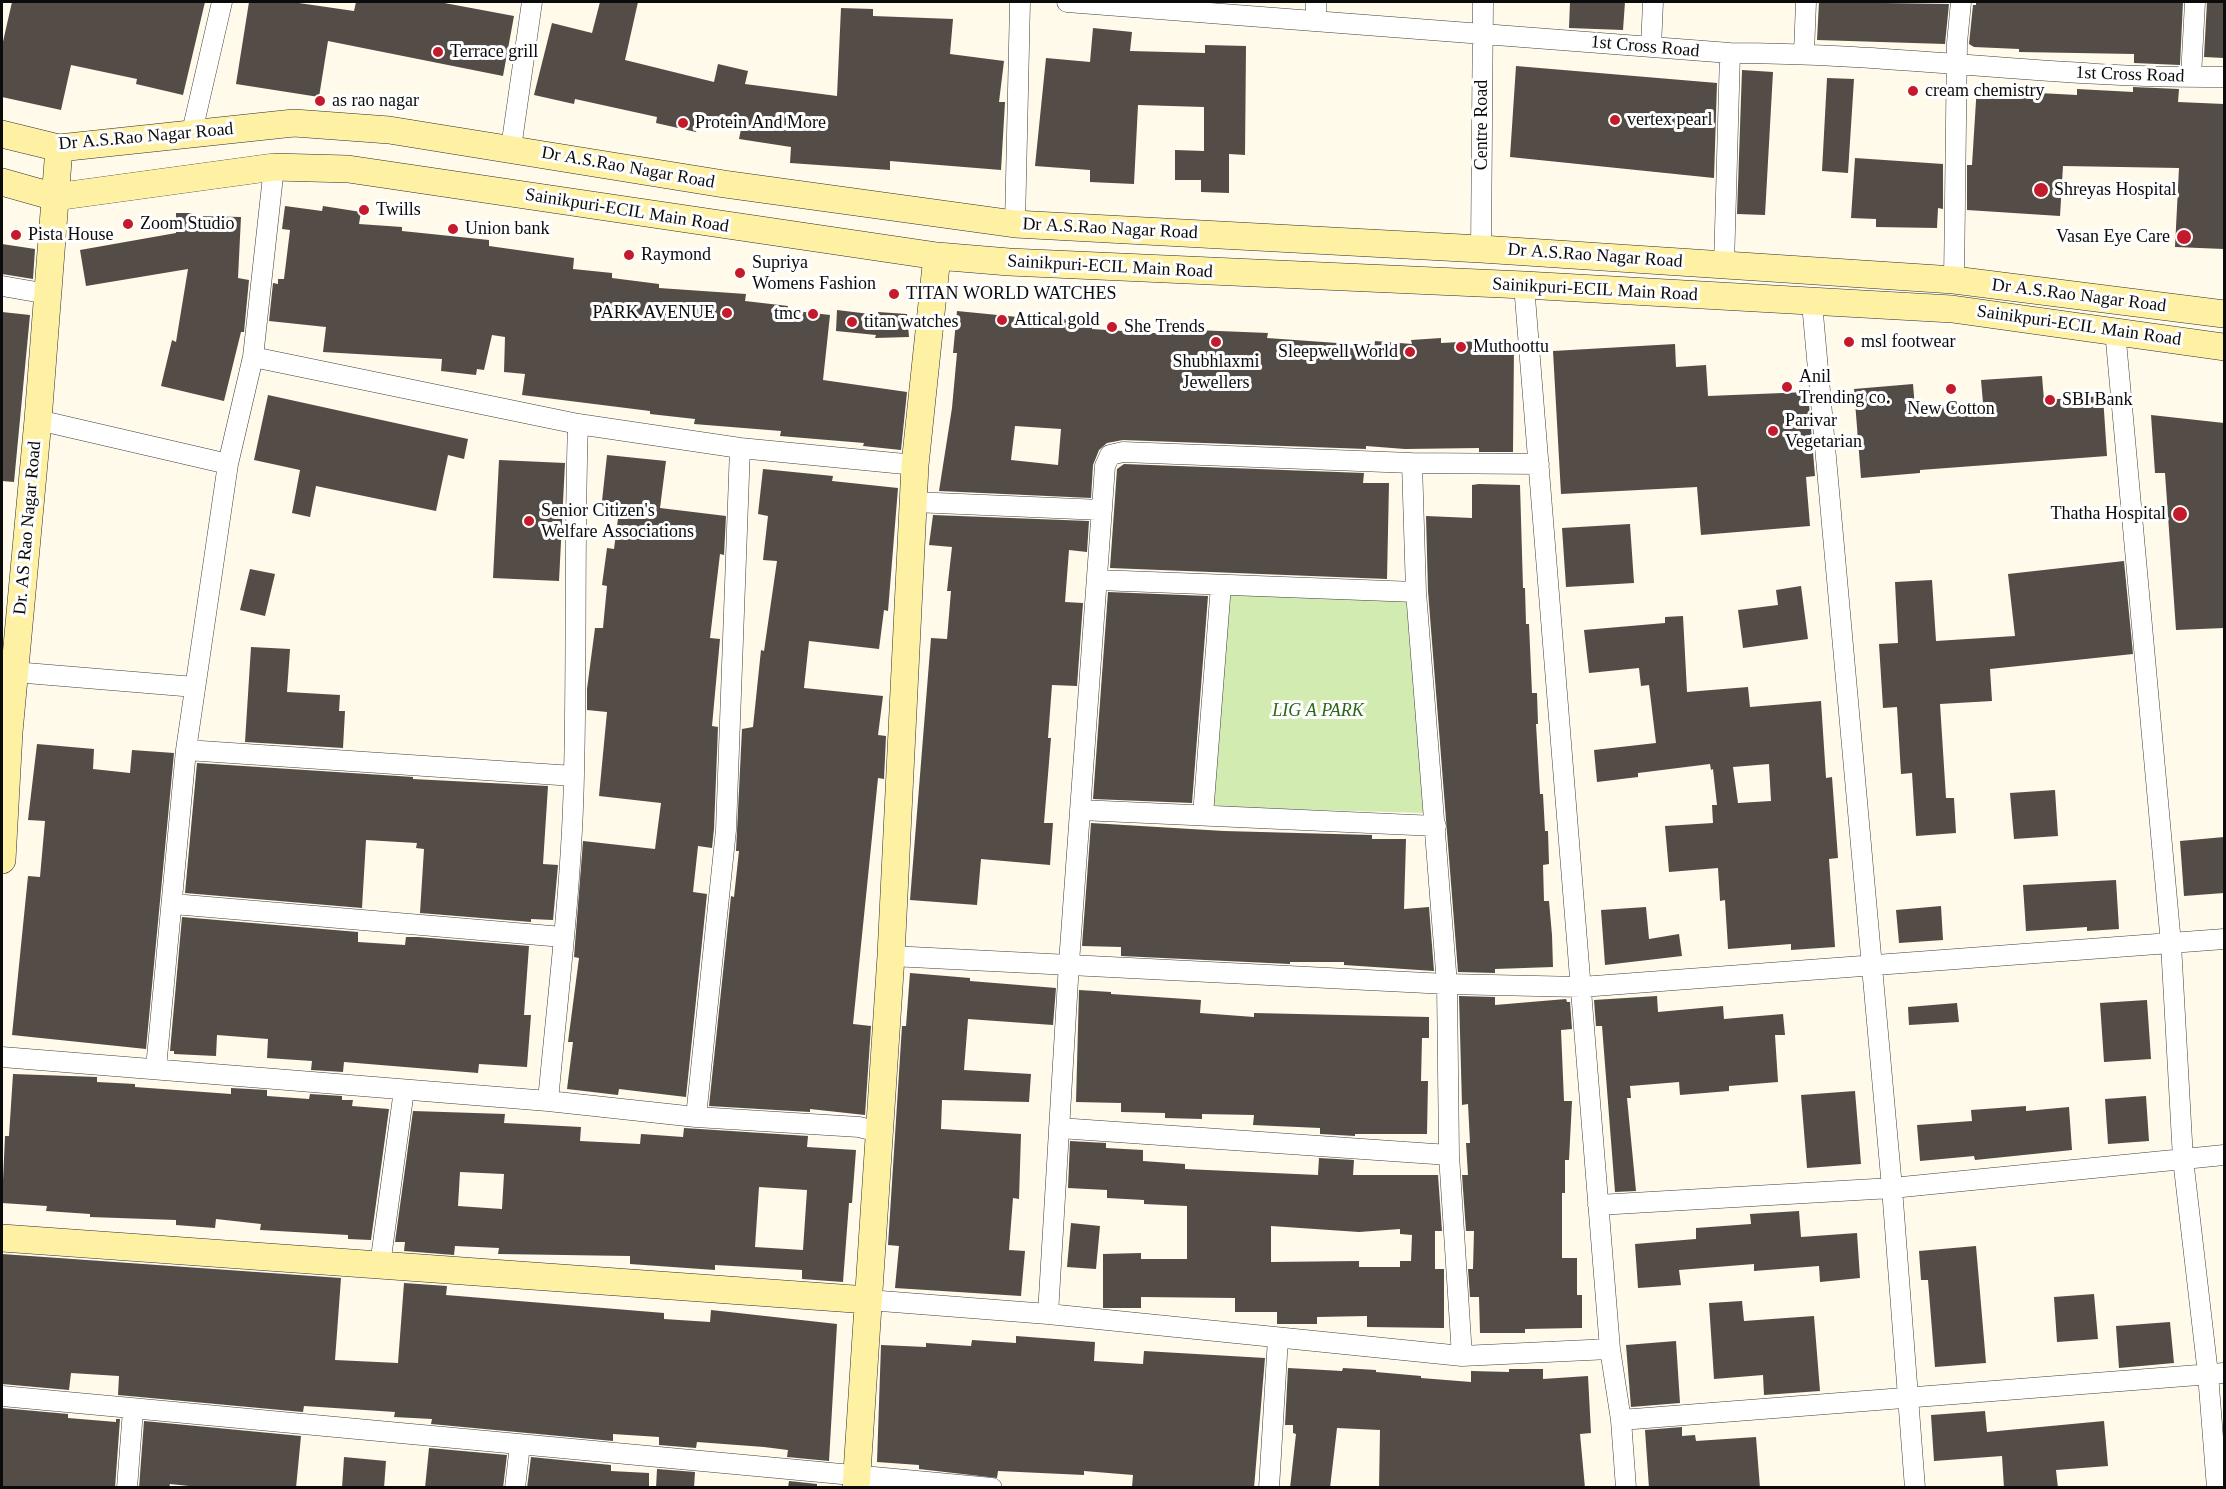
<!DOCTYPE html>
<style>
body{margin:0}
#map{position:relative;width:2226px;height:1489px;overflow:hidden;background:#fffae9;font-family:Georgia,serif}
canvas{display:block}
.frame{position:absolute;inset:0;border:3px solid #0b0b0b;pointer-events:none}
</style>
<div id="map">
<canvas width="2226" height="1489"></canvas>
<div class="frame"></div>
</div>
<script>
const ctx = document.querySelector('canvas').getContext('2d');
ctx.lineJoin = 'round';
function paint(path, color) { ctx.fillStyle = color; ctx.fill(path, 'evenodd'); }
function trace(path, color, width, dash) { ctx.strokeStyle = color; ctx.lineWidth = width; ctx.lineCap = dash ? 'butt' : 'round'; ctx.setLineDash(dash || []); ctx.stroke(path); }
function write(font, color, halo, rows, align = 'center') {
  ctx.font = font + ' Georgia,serif'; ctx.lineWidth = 6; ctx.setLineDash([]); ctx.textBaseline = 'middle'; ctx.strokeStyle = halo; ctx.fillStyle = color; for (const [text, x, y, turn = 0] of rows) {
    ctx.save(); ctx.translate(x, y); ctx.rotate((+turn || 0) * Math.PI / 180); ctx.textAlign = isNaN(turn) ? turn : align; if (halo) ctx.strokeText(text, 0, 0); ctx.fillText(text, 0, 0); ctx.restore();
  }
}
paint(new Path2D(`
 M1229,593L1406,601L1426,813L1212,807Z`), '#d2ebb1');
paint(new Path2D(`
 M12,2H205L183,95L136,84L137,79L71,65L61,110L2,97V46Z
 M249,2H292L354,11L356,2H439L514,16L503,76L328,41L319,97L236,84Z
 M600,2H638L625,60L714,82L718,64L748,71L745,84L837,96L841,8L873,9V16L953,19L950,54L1004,61L999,102H1005L1001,170L890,161V170L790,163L791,147L739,139L741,129L699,119L696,132L656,123L657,117L575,99L574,104L534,95L552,23L592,33Z
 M1570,2H1625L1623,30L1569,28Z
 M1819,2L1949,4L1945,44L1817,40Z
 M1976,2H2183L2180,65L2134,63V54L2019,52V49L1974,47L1969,44L1973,5H1976Z
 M2207,2H2224V58L2204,57Z
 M1093,28L1132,32L1130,51L1205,53V45L1246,46L1245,155L1229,154V193L1201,192V180H1175V150L1204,151V107L1138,105L1134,184L1090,182V170L1035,166L1046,58L1090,62Z
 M1516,66L1717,83L1714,178L1510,157Z
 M1742,70L1773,72L1765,215L1737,214Z
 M1827,78L1854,79L1848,173L1822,171Z
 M1977,85L2021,87L2020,92L2077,95V89L2133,92V87L2179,89L2178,102L2224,104V249L2175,247L2179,168L2063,166L2060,216L1967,210V165H1972Z
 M1855,158L1943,164V209L1938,208L1937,228L1876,227V219L1851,218Z
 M285,206L322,211L323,206L361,212L359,224L402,227V231L489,240V246L574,258L573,269L612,273V278L659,284V288L746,294L745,301L788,306L787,310L830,315L823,380L907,392L901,450L863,446L864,443L780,436L781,431L694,424L695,419L650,414V411L522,395L525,374L504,372L505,337L492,335L484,370L477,369L476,375L441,371L442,359L323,352L326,327L269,321L273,283L278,284V279H284L290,230L282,229Z
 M176,213H194V216L241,217L238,278L249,280L244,332H241L224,401L161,386L172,340L176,342L188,269L86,286L80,250L176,233Z
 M2,244L35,249L33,279L2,274Z
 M837,310L878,315V312L907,314L909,337L875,338L876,335L836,331Z
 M957,311L1028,318L1093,320L1092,329L1169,334L1170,329L1268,333L1267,338L1337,343V347L1374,350L1375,341L1412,344L1411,340L1441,338V343L1480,341V346L1514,347L1513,452H1479V448L1405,449L1366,446V449L1123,440L1107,443L1099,450L1093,465L1091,498L939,491L952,408L957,353H953ZM1015,426L1061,429L1058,465L1011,460Z
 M2,312L30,315L14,482L2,481Z
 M1675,344L1676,367L1706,365L1708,396L1808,392L1815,476L1806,477L1810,526L1701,535L1697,487L1561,494L1553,351Z
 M2042,376L2044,400L2103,396L2107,456L1920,470V473L1861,478L1854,389L1913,384L1915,408L1983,403L1981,380Z
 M268,395L468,439L464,459L448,455L436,511L316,486L310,517L292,513L300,470L254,460Z
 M2151,415L2224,423V628L2176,630L2165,473H2155Z
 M607,455L666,461L660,508L726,516L724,555L720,554L710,638L720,639L712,726L718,727L714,829L712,848L698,846L693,892L707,894L686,1097L619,1089L618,1095L567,1089L573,1042H568L579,958L574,957L583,841L655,849L661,803L599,796L607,712L587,710V689L595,628H603L607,586L602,585L607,548L614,549L620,503L602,501Z
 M499,460L565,463L559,581L493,578Z
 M1124,464L1364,473L1363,483H1389L1387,579L1110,568L1117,469Z
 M763,469L833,476L832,481L898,488L888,611L884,610L879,649L809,641L804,688L883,696L878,735L886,736L884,779L878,778L853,1024L871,1026L865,1115L810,1109V1112L709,1106L731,896L734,897L739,851H736L742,729L753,727L761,650L764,651L777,561L763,560L768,516L758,514Z
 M1479,484L1520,485L1523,588H1525L1526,624H1529L1532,693H1537L1538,724H1536L1540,794H1543L1545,831H1548L1549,864L1543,865L1544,901H1549L1552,935L1553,967L1495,969V973L1458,972L1428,591L1426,516L1472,518V485Z
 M933,515L1089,521L1087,552L1069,550L1065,602L1083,603L1077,686L1052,685L1048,738H1051L1044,823H1053L1050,865L981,859L977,905L910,900L931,638L947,639L951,591H947L952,547L929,545Z
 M1630,524L1634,583L1566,587L1562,528Z
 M2124,561L2133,654L1990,669L1992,701L1940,704L1946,798H1954L1956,833L1916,836L1912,773L1901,774L1897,707L1883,708L1879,644L1898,643L1895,582L1932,580L1936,641L2015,636L2008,574Z
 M250,569L275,574L265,616L240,610Z
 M1801,586L1808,639L1743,648L1738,610L1778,605L1776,590Z
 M1108,592L1208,596L1192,803L1093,799Z
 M1683,616L1687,692L1748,687L1750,707L1821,701L1826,778L1832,777L1838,858L1829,859L1835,947L1791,950V944L1728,949L1725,900L1720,901L1718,868L1669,872L1665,826L1713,823L1712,805H1717L1713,769L1711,770L1710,764L1638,773V777L1597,782L1594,750L1656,743L1649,685L1641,686L1639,668L1589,673L1584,630L1665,623V617ZM1769,764L1771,801L1738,803L1733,767Z
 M251,647L290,649L287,692L340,695L339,711H345L343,748L245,742Z
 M37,744L94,749L93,769L130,773L132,750L174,753L146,1049L12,1035L28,876L40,877L45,821L28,820Z
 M197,763L413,777V779L548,786L543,864L558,865L553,920L531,919V922L420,913L424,849L416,848L417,843L366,840L362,908L185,893Z
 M2055,790L2058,836L2014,839L2010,793Z
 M1091,823L1224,831L1372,835V839H1406L1404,909L1429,907L1434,971L1344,965V962H1290V964L1121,956V947L1082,946Z
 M2224,837V893L2184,896L2180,841Z
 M2116,880L2119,929L2087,931V927L2026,931L2023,885Z
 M1941,906L1943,940L1899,943L1896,910Z
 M1646,907L1649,939L1679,934L1682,956L1605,965L1601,910Z
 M182,917L358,932V942L405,945L406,937H418L529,946L524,1015H531L527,1067L479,1064L478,1073L344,1062L343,1072L311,1070L312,1061L267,1058L268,1039L217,1035L216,1056L174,1054V1051H170Z
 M910,973L970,978V981L1056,988L1053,1025L968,1019L964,1070L1031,1074L1029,1102L942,1100L941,1129L1021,1134L1019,1199L1013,1198L1009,1250L1025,1251L1021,1296L895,1288L899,1246L888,1245L902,1026H906Z
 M1079,990L1111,992V994L1201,1000L1200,1013L1254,1017V1013L1429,1017V1038H1422L1421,1081H1428L1427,1134H1355V1136L1320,1134V1128L1253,1125L1254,1115L1202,1114V1119L1165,1118V1113L1121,1112V1103L1076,1102Z
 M1459,996L1495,997V1005L1566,999L1567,1002H1570L1572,1029L1561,1030L1564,1101H1572L1569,1160H1565V1193H1562V1258H1577V1295H1582V1328L1525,1329V1333H1480L1479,1297H1470L1468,1269H1473L1474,1231H1466L1462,1175H1468L1466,1143H1470L1468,1104L1462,1105Z
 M1657,996L1658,1012L1723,1006L1724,1019L1783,1014L1785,1035H1775L1778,1082L1729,1086V1091L1680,1095L1679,1082L1630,1086L1631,1098H1627L1636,1191L1615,1192L1602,1026H1596L1594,1000Z
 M2147,1000L2151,1059L2104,1062L2100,1003Z
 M1957,1003L1959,1022L1909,1025L1908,1007Z
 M13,1074L97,1077V1082L135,1084V1087L231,1094V1088L267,1090V1096L309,1099L310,1094L342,1096V1100H353L352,1106L389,1109L371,1240L348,1239V1235L260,1230L261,1224L216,1219L215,1228L176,1225V1220L90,1217V1214L46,1211L47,1206L2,1203L5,1136H9Z
 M1855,1091L1861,1164L1807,1168L1801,1095Z
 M2146,1096L2149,1141L2108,1144L2105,1099Z
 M2026,1106V1111L2069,1107L2072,1150L1975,1160L1974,1156L1920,1161L1917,1125L1972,1121L1971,1110Z
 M413,1111L505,1114L504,1123L581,1127L580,1141L640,1144L641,1134L683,1137L684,1128L808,1136L807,1147L856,1150L852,1203H849L843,1282L802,1279V1270L715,1265V1270L630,1264V1256L498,1254L499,1248L455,1246L454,1255L404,1251L405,1242H395ZM460,1172L504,1174L502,1209L458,1206ZM759,1187L807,1190L803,1250L755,1247Z
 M1070,1141L1106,1143V1148L1143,1150V1161L1185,1164V1169L1318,1175L1319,1158L1354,1160L1353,1175H1438L1442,1231H1435V1269H1444V1328L1367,1327V1316L1317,1317V1324H1277V1312H1235V1298L1141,1297V1308H1103V1254L1141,1253V1259H1187V1206L1144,1204V1200L1107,1198V1190L1068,1188ZM1271,1226L1359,1232L1400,1229V1234L1412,1235L1411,1261H1400V1267H1359V1261L1271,1262Z
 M1799,1211L1801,1237L1857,1233L1860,1278L1820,1282L1819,1266L1754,1271V1264L1679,1270L1681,1285L1638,1288L1635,1244L1696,1239V1228L1751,1224L1750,1214Z
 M1071,1223L1100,1226L1096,1269L1067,1267Z
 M1976,1246L1986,1363L1935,1367L1928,1280H1921L1919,1251Z
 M2,1254L341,1278L335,1360L398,1363L404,1283L447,1286L446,1295L664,1313V1319L710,1322L711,1310L837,1324L829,1461L787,1457L788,1450L764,1447L697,1442L696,1448L659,1445V1437L613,1434V1441L431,1424L432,1419L394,1417L395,1412L304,1406L303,1412L118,1395L119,1376L71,1373L69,1390L2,1384Z
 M2094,1294L2098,1339L2057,1342L2054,1297Z
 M1742,1301L1744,1321L1814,1316L1820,1391L1764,1395L1763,1375L1714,1379L1709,1303Z
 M2170,1322L2174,1363L2119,1368L2116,1326Z
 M1016,1336L1095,1342L1094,1361L1143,1364L1144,1351L1265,1358L1254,1488L1132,1487L1133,1475L1084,1471V1475L998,1471L997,1478L919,1469V1465L877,1462L881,1345L926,1347V1343L971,1346L972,1340L1016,1343Z
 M1676,1341L1680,1403L1631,1407L1626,1345Z
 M1288,1368L1342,1371L1343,1368L1376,1370V1372L1421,1376V1378L1471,1382V1371L1509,1372V1369H1543V1379L1588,1376L1591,1433L1580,1434L1585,1488H1379L1380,1430L1337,1428L1330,1488H1290L1296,1434L1293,1433V1425H1285Z
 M2,1408L68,1414V1418L116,1422V1419H120L115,1488H2Z
 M1985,1411L1987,1432L2104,1421L2108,1466L2056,1470L2058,1488H2004L2002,1456L1934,1461L1931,1415Z
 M144,1421L301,1436L296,1488H208L170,1484L169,1488H139Z
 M1682,1427V1436L1695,1435L1696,1441L1756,1437L1760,1488H1649L1645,1430Z
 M429,1448L507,1455L503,1488H425Z
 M344,1457L386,1461L384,1488H342Z
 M531,1457L611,1465V1471L649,1473V1488H527Z
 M657,1469L695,1472L694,1488H656Z
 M789,1481L817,1484V1488H788Z`), '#544c47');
const street = new Path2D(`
 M1067,2L1730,53C1896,53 2059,79 2224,77
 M1316,21V2
 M1651,47L1653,2
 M1804,53L1806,2
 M2191,77L2195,2
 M192,132L222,2
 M511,148L532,2
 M1015,224L1020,2
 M1481,249L1483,2
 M1724,265L1730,53
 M1954,280L1957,43L1961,2
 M1524,285L1610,1349L1621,1420L1626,1488
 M2,286L48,294
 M1812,303L1892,1188L1915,1488
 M2115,330L2171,944L2183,1159L2208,1374L2217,1488
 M253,357L578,424L740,448L915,465
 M38,420L228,464
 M1412,463L1416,592L1447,984L1449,1155L1462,1356
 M913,502L1102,510
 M1097,580L1416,592
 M14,672L195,687
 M186,750L574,776
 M1080,810L1436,826
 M1203,815L1221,585
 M173,904L563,937
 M891,956L1447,984L1581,987L2224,939
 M2,1057L548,1101L696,1117L859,1127L879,1132
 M156,1068L186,750L228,464L253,357L274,167
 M548,1101C558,993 572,883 574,774C577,657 574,541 578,424
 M696,1117L726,830L740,448
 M1059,1128L1449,1155
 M1598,1205L1892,1188L2224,1155
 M380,1265L404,1090
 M868,1300L1048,1314L1462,1356L1610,1349
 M1048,1314L1069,963L1105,466L1110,455L1123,452L1412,463L1539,464
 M2,1396L992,1488
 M1621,1420L2224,1373
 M127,1488L133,1410
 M515,1488L520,1445
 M1269,1488L1278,1338`);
const secondary = new Path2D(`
 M2,134L59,148L294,123L389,130L724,184L1015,224L1481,249L1954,280L2224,314
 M2,182L55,197L274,167L348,169L937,256L1009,262L1524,285L1952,309L2224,347
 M2,860L9,732L38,420L59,148
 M2,1238L868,1300
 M856,1488L891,956L915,465L937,256`);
trace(street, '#3e3e3e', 21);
trace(secondary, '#2d2d2d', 28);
trace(street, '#fff', 20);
trace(secondary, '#fff1a4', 27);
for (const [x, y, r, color] of [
 [438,52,6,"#c31b2b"],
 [1913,91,6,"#c31b2b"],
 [320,101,6,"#c31b2b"],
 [1615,120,6,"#c31b2b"],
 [683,123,6,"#c31b2b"],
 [2041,190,8,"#c31b2b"],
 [364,210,6,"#c31b2b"],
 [128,224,6,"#c31b2b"],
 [453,229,6,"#c31b2b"],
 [16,235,6,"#c31b2b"],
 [2184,237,8,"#c31b2b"],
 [629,255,6,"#c31b2b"],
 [740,273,6,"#c31b2b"],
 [894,294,6,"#c31b2b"],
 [727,313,6,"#c31b2b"],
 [813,314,6,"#c31b2b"],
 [1002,320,6,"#c31b2b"],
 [852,322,6,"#c31b2b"],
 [1112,327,6,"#c31b2b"],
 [1216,342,6,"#c31b2b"],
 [1849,342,6,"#c31b2b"],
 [1461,347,6,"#c31b2b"],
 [1410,352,6,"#c31b2b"],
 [1787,387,6,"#c31b2b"],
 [1951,389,6,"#c31b2b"],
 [2050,400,6,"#c31b2b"],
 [1773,431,6,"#c31b2b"],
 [2180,514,8,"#c31b2b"],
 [529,521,6,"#c31b2b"]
]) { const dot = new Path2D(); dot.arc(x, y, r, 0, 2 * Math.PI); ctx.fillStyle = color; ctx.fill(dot); trace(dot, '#fff', 2); }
write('18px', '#0b0b0b', '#fff', [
 ["1st Cross Road",1645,47,5],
 ["1st Cross Road",2130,75,2],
 ["Centre Road",1482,125,-90],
 ["Dr A.S.Rao Nagar Road",146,137,-5],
 ["Dr A.S.Rao Nagar Road",628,168,10],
 ["Sainikpuri-ECIL Main Road",627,211,9],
 ["Dr A.S.Rao Nagar Road",1110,229,3],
 ["Dr A.S.Rao Nagar Road",1595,256,4],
 ["Sainikpuri-ECIL Main Road",1110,267,3],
 ["Sainikpuri-ECIL Main Road",1595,290,3],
 ["Dr A.S.Rao Nagar Road",2079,296,7],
 ["Sainikpuri-ECIL Main Road",2079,326,8],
 ["Dr. AS Rao Nagar Road",28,528,-85]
]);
write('18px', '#0b0b0b', '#fff', [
 ["Terrace grill",450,52],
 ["cream chemistry",1925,91],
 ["as rao nagar",332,101],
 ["vertex pearl",1627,120],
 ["Protein And More",695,123],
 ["Shreyas Hospital",2054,190],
 ["Twills",376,210],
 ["Zoom Studio",140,224],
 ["Union bank",465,229],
 ["Pista House",28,235],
 ["Vasan Eye Care",2170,237,"right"],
 ["Raymond",641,255],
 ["Supriya",752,263],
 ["Womens Fashion",752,284],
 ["TITAN WORLD WATCHES",906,294],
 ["PARK AVENUE",715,313,"right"],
 ["tmc",801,314,"right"],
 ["Attical gold",1014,320],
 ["titan watches",864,322],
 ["She Trends",1124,327],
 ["msl footwear",1861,342],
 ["Muthoottu",1473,347],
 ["Sleepwell World",1398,352,"right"],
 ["Shubhlaxmi",1216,362,"center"],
 ["Jewellers",1216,383,"center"],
 ["Anil",1799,377],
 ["Trending co.",1799,398],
 ["SBI Bank",2062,400],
 ["New Cotton",1951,409,"center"],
 ["Parivar",1785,421],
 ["Vegetarian",1785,442],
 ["Senior Citizen's",541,511],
 ["Welfare Associations",541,532],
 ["Thatha Hospital",2166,514,"right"]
], 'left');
write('italic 18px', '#2c6618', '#fff', [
 ["LIG A PARK",1318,711]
]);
</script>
